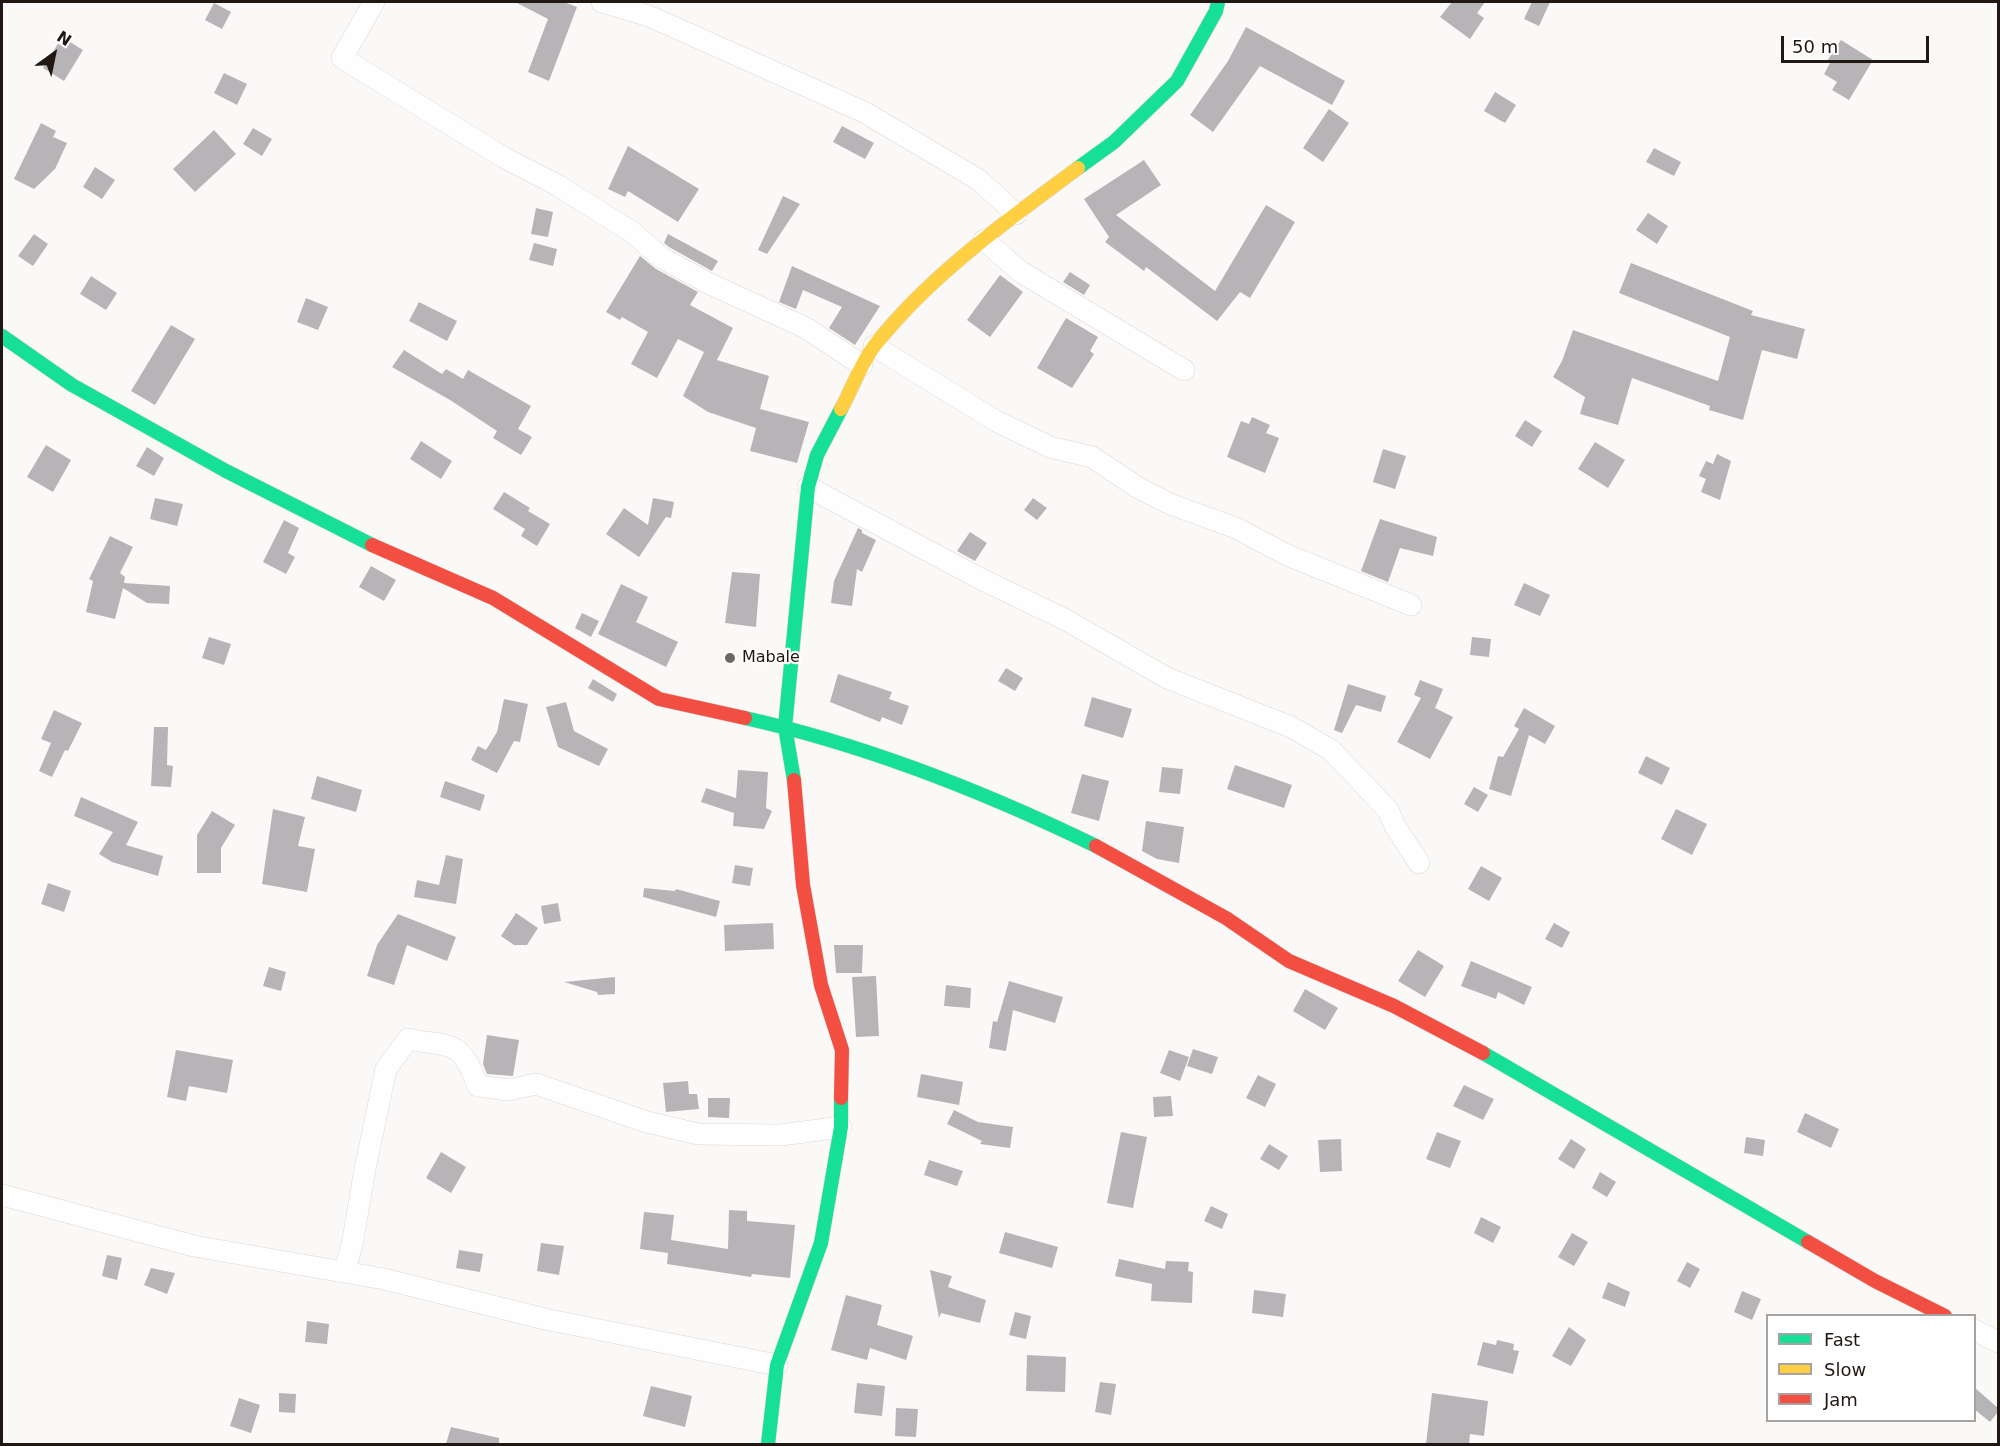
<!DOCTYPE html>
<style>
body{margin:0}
#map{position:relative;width:2000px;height:1446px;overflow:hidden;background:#fbf9f7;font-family:"DejaVu Sans",sans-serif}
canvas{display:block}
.frame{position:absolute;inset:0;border:3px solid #211813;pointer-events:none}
.legend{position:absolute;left:1766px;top:1314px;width:210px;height:108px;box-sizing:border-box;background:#fff;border:2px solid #a6a3a1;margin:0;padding:8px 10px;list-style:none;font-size:18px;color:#211813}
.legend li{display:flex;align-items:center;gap:12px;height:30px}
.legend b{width:30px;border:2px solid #a6a3a1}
.north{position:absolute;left:24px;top:24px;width:60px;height:60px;-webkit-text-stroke:4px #fff;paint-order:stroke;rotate:33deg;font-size:16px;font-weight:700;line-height:24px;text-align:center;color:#211813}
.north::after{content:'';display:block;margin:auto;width:21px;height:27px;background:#211813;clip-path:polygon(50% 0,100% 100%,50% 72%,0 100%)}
.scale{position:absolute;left:1781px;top:36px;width:148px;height:27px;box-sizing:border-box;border:3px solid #211813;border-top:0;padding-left:8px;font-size:18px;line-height:21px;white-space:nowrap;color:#211813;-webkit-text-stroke:4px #fff;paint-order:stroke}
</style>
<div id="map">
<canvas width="2000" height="1446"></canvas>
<div class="frame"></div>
<ul class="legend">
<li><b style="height:8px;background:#16e098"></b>Fast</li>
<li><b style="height:8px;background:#ffcf43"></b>Slow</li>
<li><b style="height:8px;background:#f24e42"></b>Jam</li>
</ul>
<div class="north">N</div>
<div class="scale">50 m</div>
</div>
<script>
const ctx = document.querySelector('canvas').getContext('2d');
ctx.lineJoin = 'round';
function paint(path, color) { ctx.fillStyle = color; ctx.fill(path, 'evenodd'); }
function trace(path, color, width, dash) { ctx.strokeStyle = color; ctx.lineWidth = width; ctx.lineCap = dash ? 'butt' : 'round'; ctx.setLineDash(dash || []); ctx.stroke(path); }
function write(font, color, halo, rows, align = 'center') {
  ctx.font = font + ' "DejaVu Sans",sans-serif'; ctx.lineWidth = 4.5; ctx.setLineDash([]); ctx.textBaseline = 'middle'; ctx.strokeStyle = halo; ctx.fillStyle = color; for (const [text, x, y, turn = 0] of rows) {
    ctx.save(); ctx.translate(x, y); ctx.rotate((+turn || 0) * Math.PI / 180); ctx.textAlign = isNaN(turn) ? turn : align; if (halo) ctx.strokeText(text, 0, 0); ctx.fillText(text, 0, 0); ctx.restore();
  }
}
paint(new Path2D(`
 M515,2H564L577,7L549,81L528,72L548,19Z
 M1452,2H1485L1477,13L1484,18L1470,39L1440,17Z
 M1532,2H1550L1539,26L1524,19Z
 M214,3L231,12L222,29L205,20Z
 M1246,27L1345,81L1332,105L1260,66L1213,132L1190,115L1228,61Z
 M62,37L83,50L64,81L43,68Z
 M1841,40L1873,60L1849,100L1832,90L1837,82L1824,74L1830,63L1827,61Z
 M224,73L247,84L237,105L214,93Z
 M1495,92L1516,105L1505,123L1484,111Z
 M1329,109L1349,123L1323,162L1303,148Z
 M41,123L56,131L53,137L67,143L55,169L34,189L14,179Z
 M842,126L874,143L865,159L833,142Z
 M253,128L272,139L262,156L243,144Z
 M214,130L236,154L195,192L173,169Z
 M628,146L699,189L678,222L628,191L625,197L608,189Z
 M1654,148L1681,162L1674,176L1646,162Z
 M1144,160L1161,185L1116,215L1215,291L1266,205L1295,222L1250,298L1240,292L1217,321L1146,267L1144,271L1105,242L1109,237L1084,199Z
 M95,167L115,180L102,199L83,187Z
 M783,196L800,204L767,254L758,250Z
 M536,208L553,212L548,237L531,234Z
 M1648,213L1668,226L1657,244L1636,230Z
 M34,234L48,244L33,266L18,256Z
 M668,234L718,261L712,271L669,247L664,243Z
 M534,243L557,249L553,266L529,260Z
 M640,256L656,269L698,292L690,305L733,328L717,360L769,376L760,409L809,422L797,463L750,451L756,428L708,412L683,396L704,352L678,339L657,378L631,364L648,332L622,317L620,320L606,312Z
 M1631,263L1753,311L1751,315L1805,329L1797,359L1762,350L1743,420L1709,410L1710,406L1632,378L1618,425L1580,414L1585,397L1553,377L1562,361L1573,330L1718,381L1730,337L1619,293Z
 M792,266L880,306L855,345L829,328L842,307L803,290L796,309L779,302Z
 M1070,272L1090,285L1084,295L1063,282Z
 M1000,275L1023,292L990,337L967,320Z
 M91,276L117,293L106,310L80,294Z
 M306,298L328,307L318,330L297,322Z
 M419,302L457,321L447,341L409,321Z
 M1066,318L1098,337L1090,351L1094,354L1072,388L1037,368Z
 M171,325L195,339L155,405L131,391Z
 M404,350L442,374L446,369L463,379L468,370L531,406L518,429L532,437L521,455L493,438L497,431L450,400L392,367Z
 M1252,417L1270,425L1266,433L1279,438L1265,473L1227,457L1241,421L1249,424Z
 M1525,420L1542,431L1532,447L1515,436Z
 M421,441L452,461L441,479L410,459Z
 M1595,442L1625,460L1608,488L1578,469Z
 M46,445L71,460L53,492L27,477Z
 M147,447L164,458L154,476L136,466Z
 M1383,449L1406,456L1395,489L1373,482Z
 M1717,454L1731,461L1720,500L1701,492L1706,479L1699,476L1706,461L1713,464Z
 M504,492L530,508L528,511L550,524L537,546L521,536L525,529L493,509Z
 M155,498L183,504L177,526L150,519Z
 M653,498L674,502L671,518L666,517L639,557L606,534L624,508L648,525Z
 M1033,498L1047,508L1037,520L1024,510Z
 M1380,519L1437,537L1433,556L1400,548L1388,582L1361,571Z
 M284,520L299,528L288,553L295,557L286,574L263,562Z
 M858,528L862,530V533L876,540L862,572L857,569L852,606L831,603L834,581Z
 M970,532L987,543L975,561L957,551Z
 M110,536L133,547L120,573L125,577L124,583L170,586L169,604L147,603L123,588L115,619L86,612L93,581L89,579Z
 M371,566L396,580L384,601L359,587Z
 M732,572L760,574L756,627L725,623Z
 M1524,583L1550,595L1540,616L1514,605Z
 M621,584L648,597L636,622L678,642L666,667L598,634Z
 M582,613L599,621L591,637L575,628Z
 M209,637L231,644L224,665L202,658Z
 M1472,637L1491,639L1489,657L1470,655Z
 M1006,668L1023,678L1015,691L998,681Z
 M838,674L892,692L889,699L909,706L902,725L882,717L880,722L830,702Z
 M593,679L617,694L613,702L588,688Z
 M1420,680L1443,689L1435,708L1453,717L1430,759L1397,742L1421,698L1414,695Z
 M1348,684L1386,696L1381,712L1356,705L1342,733L1334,730Z
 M1092,697L1132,709L1123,738L1084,726Z
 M504,699L528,704L520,742L514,741L497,773L471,760L478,746L486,750L497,732Z
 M566,702L574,731L608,749L599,766L558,747L546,707Z
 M1524,708L1555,726L1545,744L1529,735L1511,796L1489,789L1498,756L1503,757L1519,729L1514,726Z
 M54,710L82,723L68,751L65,750L52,777L39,771L51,743L41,739Z
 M154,727H168L167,765L173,766L171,787L151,786Z
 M1646,756L1670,768L1662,785L1638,773Z
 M1235,765L1292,785L1284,808L1227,789Z
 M1162,767L1183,769L1180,794L1159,792Z
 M738,770L768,772L766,808L772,811L764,829L733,826L734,813L701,802L706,788L736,798Z
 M1082,774L1109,781L1099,821L1071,813Z
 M317,776L362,790L356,812L311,799Z
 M445,781L485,795L480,811L440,797Z
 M1474,787L1488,795L1478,812L1464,804Z
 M81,797L138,822L126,845L163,856L158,876L112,862L99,854L113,832L74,816Z
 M273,809L305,817L298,846L315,849L307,892L262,884Z
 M1676,809L1707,824L1692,855L1661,839Z
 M212,811L235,825L221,848V873H197V835Z
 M1146,821L1184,827L1179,863L1157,859L1142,851Z
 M446,855L463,859L456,904L414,897L417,880L439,885Z
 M735,865L753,868L750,886L732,883Z
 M1481,866L1502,878L1489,901L1468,889Z
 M48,883L71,891L64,912L41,904Z
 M644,888L675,891L676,889L720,901L716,917L643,897Z
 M558,903L561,921L544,924L541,906Z
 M516,913L538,928L527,945H514L501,936Z
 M398,914L456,937L447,961L407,945L394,985L367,976L377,945Z
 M773,923L774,949L725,951L724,925Z
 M1554,923L1570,932L1562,948L1545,939Z
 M834,945H863L862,973H836Z
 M1418,950L1444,966L1425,997L1398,981Z
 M1471,961L1532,987L1524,1005L1498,992L1496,999L1461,986Z
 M269,967L286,972L281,991L263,986Z
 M876,976L879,1036L856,1037L852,977Z
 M615,977V994L598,995L597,992L564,982Z
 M1009,981L1063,997L1055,1023L1013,1010L1006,1051L989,1048L993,1021L997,1022Z
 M946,985L971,988L970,1008L944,1006Z
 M1305,989L1338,1008L1325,1030L1293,1011Z
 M487,1035L519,1040L513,1076L487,1074L483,1064Z
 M1193,1049L1218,1057L1212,1074L1187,1066Z
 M176,1050L233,1060L227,1093L189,1086L186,1101L167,1097Z
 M1169,1050L1189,1057L1180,1081L1160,1073Z
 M921,1074L963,1082L959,1105L917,1097Z
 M1258,1075L1276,1084L1265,1107L1246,1098Z
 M688,1081L689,1094H697L699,1109L666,1112L663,1083Z
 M1464,1085L1494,1099L1483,1120L1453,1106Z
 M1171,1096L1173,1116L1154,1117L1153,1097Z
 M708,1098H730L729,1118L708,1117Z
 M954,1110L978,1122L1013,1127L1010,1148L980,1144L982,1141L947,1124Z
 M1805,1113L1839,1129L1831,1148L1797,1132Z
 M1121,1132L1147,1137L1133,1208L1107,1203Z
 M1437,1132L1461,1141L1450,1168L1426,1159Z
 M1746,1137L1765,1140L1763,1156L1744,1153Z
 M1341,1139L1342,1171L1320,1172L1318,1140Z
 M1571,1139L1586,1149L1574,1169L1558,1159Z
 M1269,1144L1288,1156L1279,1170L1260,1159Z
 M441,1152L466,1167L451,1193L426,1178Z
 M929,1160L963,1171L957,1186L924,1175Z
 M1600,1172L1616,1182L1607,1197L1592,1188Z
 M1211,1206L1228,1214L1222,1229L1204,1221Z
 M729,1210L747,1211V1221L795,1225L790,1278L752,1274L751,1277L667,1264L668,1253L640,1249L644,1212L674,1215L671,1240L728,1249Z
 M1481,1217L1501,1227L1493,1243L1474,1233Z
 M1005,1232L1058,1247L1052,1268L999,1253Z
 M1572,1233L1588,1242L1574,1266L1558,1257Z
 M541,1243L564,1246L559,1275L537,1271Z
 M459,1250L483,1254L480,1272L456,1268Z
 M107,1255L122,1258L117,1280L102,1276Z
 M1119,1259L1165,1269L1166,1261L1189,1262L1188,1271L1193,1272L1192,1303L1151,1301L1152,1284L1115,1276Z
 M1687,1262L1700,1269L1690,1288L1677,1281Z
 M151,1268L175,1273L167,1294L144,1285Z
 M930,1270L952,1276L948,1287L986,1300L980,1323L941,1313L939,1318Z
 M1608,1282L1630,1292L1625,1307L1602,1298Z
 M1254,1290L1286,1294L1283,1317L1252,1313Z
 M1742,1291L1761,1299L1752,1320L1734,1312Z
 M846,1295L882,1305L877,1325L913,1336L906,1360L870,1348L867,1360L831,1350Z
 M1015,1312L1031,1316L1026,1339L1009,1335Z
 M307,1321L329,1324L327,1344L305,1342Z
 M1569,1327L1586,1340L1571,1366L1552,1356Z
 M1497,1340L1514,1344L1513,1350L1519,1351L1513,1374L1477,1365L1483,1342L1496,1345Z
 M1027,1355L1066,1357L1065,1392L1026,1391Z
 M1100,1382L1116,1384L1111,1415L1095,1412Z
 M857,1383L885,1386L882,1416L854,1413Z
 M651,1386L692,1396L685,1427L643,1416Z
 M1974,1387L1998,1408V1412L1990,1422L1974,1409Z
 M279,1393L296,1394L295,1413L279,1412Z
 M1432,1393L1488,1401L1484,1436L1470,1434L1469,1444H1426Z
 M239,1398L260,1405L251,1433L230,1426Z
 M896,1408L918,1409L916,1437L895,1436Z
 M451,1427L499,1438V1444H446Z`), '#b7b4b7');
const street = new Path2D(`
 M374,2L342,58L503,157L557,185L632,232L662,258L710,284L806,328L862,365
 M602,2L649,16L864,112L979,180L1016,214
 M984,240L1021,272L1184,370
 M874,346L996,421L1050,447L1092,457L1137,487L1170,504L1236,528L1287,555L1411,605
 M808,487L981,579L1066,620L1167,678L1291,727L1331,750L1388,810L1395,826L1419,863
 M2,1195L194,1246L384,1279L545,1319L777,1365
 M344,1272L352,1245L365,1169L386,1069L408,1039C453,1048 460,1038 478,1086L509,1090L536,1084L647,1122L698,1134L781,1135L841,1127
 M1974,1330L1998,1342`);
const fast = new Path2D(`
 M1078,168L1114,142L1177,81L1216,11L1218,2
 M2,336L72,385L226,471L372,545
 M745,718C866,745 985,792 1096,846
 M794,780L785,727L808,487L817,455L841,409
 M1483,1053L1808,1242
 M768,1444L777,1365L821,1243L841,1127V1098`);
const slow = new Path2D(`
 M841,409C852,389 861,363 875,345C931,274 1007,221 1078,168`);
const jam = new Path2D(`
 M372,545L493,598L659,699L745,718
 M794,780L803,885L821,985L842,1050L841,1098
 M1096,846L1226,918L1289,961L1394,1006L1483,1053
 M1808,1242L1875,1281L1945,1316`);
trace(street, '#dcd6d3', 22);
trace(fast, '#dcd6d3', 15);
trace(slow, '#dcd6d3', 15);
trace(jam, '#dcd6d3', 15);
trace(street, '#fefefe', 21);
trace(fast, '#16e098', 14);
trace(slow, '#ffcf43', 14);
trace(jam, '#f24e42', 14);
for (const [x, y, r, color] of [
 [730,658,6,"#6d6763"]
]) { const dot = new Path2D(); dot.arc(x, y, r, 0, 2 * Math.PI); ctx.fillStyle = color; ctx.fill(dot); trace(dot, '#fff', 2); }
write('16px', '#211813', '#fff', [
 ["Mabale",742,658]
], 'left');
</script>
